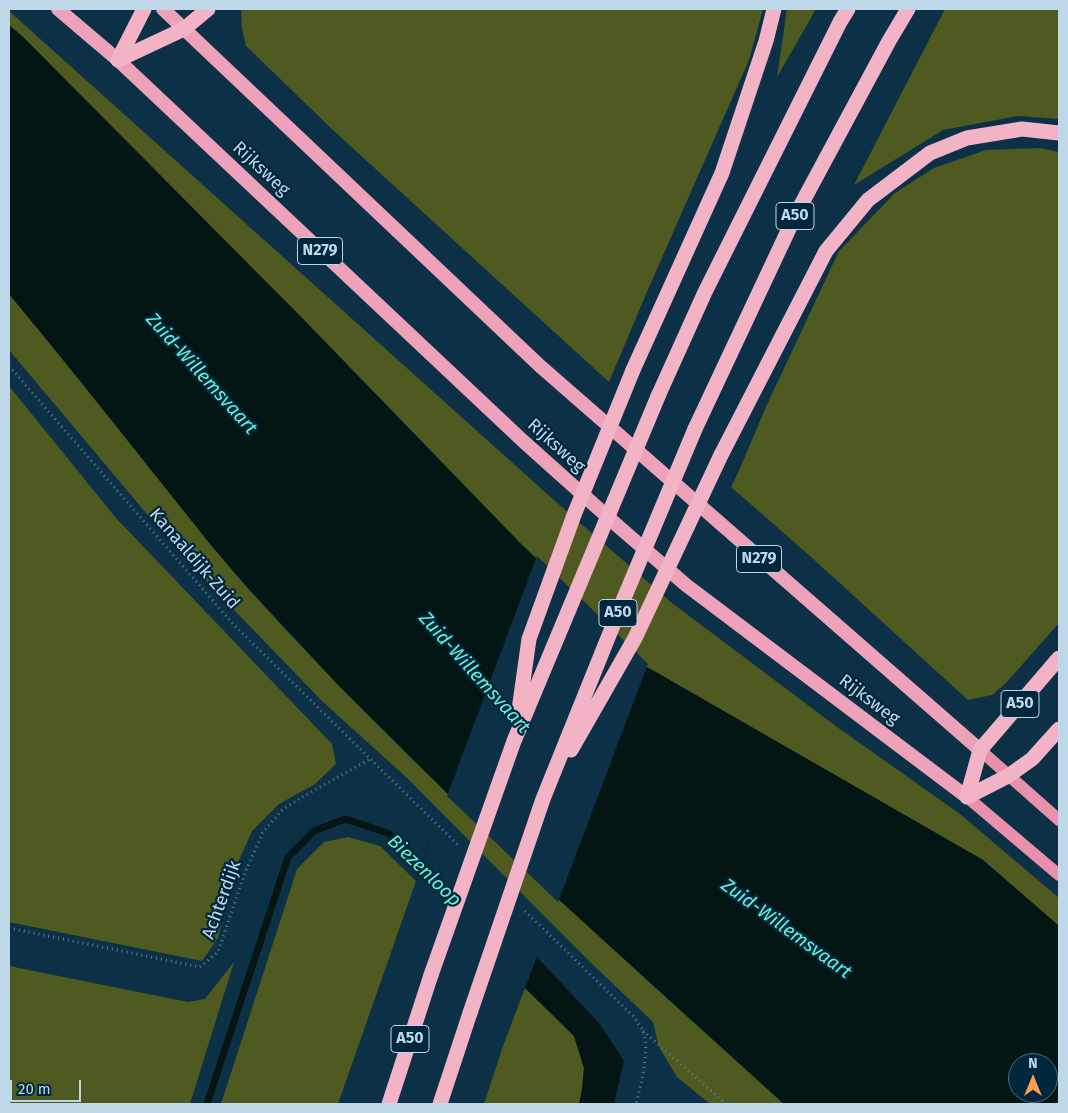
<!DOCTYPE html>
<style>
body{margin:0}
#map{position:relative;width:1068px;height:1113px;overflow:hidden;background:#0c3147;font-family:"Fira Sans",sans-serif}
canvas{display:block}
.frame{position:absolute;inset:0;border:10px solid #bfd8e9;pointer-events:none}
.north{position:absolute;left:1008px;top:1053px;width:50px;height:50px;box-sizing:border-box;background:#01273c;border:1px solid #4d6e81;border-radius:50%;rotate:0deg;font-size:14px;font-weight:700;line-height:20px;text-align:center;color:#bfd8e9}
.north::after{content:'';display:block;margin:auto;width:18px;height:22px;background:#fa9f4f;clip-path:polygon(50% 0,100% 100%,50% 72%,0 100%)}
.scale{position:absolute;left:10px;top:1080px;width:71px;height:22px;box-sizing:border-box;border:2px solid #bfd8e9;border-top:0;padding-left:6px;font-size:15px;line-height:18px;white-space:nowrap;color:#bfd8e9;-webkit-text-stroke:4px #01273c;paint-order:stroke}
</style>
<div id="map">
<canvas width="1068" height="1113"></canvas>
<div class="frame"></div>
<div class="north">N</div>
<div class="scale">20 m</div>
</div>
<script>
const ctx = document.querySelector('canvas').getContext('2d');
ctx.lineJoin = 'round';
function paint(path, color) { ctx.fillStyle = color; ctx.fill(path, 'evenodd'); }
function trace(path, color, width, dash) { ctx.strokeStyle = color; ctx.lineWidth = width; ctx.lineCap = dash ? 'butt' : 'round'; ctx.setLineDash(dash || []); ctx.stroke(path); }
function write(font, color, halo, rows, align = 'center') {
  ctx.font = font + ' "Fira Sans",sans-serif'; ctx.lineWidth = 4.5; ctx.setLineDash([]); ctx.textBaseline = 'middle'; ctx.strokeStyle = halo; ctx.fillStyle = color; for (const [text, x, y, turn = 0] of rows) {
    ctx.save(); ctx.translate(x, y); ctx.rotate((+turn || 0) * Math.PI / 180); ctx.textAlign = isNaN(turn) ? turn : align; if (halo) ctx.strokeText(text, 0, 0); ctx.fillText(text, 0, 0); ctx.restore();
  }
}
paint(new Path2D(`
 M241,9H763L749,60L646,294L609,382L334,131L246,46L242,29Z
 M787,9H816L777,77Z
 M945,9H1059V119L1018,116L943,130L854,185Z
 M9,11L555,501L672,603L837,727L960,814L1059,898V926L983,860L647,667L594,611L521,544L305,321L23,37L9,25Z
 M1040,148L1059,152V623L1006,683L992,695L968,700L810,556L731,487L738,473L765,409L839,251L895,193L934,168L986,150Z
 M9,294C57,352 104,411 151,470C184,511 216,553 251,592C417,774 601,939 784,1104H710L677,1077L659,1047L653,1022L587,959L406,777L323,702L183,557L9,350Z
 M9,386L116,518L332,744L336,764L315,784L279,804L252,831L231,878L218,938L202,961L9,922Z
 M348,837L380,846L416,881L338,1104H221L297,869L324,842Z
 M234,962L190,1104H9V966L188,1002L205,999Z
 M525,988L574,1036L584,1068L582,1090L579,1104H484L503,1046Z`), '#4e5a1f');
paint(new Path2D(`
 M9,25L23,37L305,321L521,544L647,667L983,860L1059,926V1104H784L557,898L447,793L338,685L250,590L211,545L66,363L9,294ZM1018,1063H1048V1093H1018Z
 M429,843L599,1023L624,1061L614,1104H579L582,1090L584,1068L574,1036L416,881Z`), '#041613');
paint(new Path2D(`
 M537,556L648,664L558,902L447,796Z
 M430,841L538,954L524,991L415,884Z`), '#0c3147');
trace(new Path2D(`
 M207,1104L288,857L314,831L345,819L388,833L427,873`), '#041613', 7);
trace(new Path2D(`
 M9,366L233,624L458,845
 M525,911L633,1016C636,1020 639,1025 642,1029C651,1047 641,1085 636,1104
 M9,928L200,967L218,952L244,875L263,832L283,809L304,796L370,759
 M643,1031L726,1104`), '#5d7c90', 3, [1, 4]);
trace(new Path2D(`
 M980,750L1059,820
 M967,797L1059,875`), '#e890ac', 12);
trace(new Path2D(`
 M58,9L118,60L523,441L619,527L686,585L967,797
 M163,9L540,366L980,750`), '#eea2b9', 14);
trace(new Path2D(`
 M118,60L184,29L208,9
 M118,60L144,9
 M633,370L722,173L766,41L774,9
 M659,394L705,292L840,22L848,9
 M695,429L795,216L889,41L908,9
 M721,455L826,251L868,200L930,153L967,138L1022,129L1059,133
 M967,797L980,750L1059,658
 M967,797L1008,776L1032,759L1059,729
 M389,1104L431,975
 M440,1104L470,1013`), '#f3b3c6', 15);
trace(new Path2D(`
 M518,717L529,639L574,515L633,370
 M571,750L635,638L721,455
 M431,975L514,741L659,394
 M470,1013L543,799L622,603L695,429`), '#f3b3c6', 15);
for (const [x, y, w] of [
 [795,216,38],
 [320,251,45],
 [759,559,45],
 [618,613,38],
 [1020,704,38],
 [410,1039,38]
]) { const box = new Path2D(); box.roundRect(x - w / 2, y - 13.5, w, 27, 4); ctx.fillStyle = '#01273c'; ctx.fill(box); trace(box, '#bfd8e9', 1); }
write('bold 16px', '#bfd8e9', null, [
 ["A50",795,216],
 ["N279",320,251],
 ["N279",759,559],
 ["A50",618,613],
 ["A50",1020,704],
 ["A50",410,1039]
]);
write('18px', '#bfd8e9', '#01273c', [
 ["Rijksweg",261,169,43],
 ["Rijksweg",556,446,42],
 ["Kanaaldijk-Zuid",194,559,49],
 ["Rijksweg",869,700,37],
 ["Achterdijk",222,900,-70]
]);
write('italic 19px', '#64f3d9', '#01273c', [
 ["Zuid-Willemsvaart",201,374,48],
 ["Zuid-Willemsvaart",474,673,48],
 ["Biezenloop",424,871,44],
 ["Zuid-Willemsvaart",786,929,36]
]);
</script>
